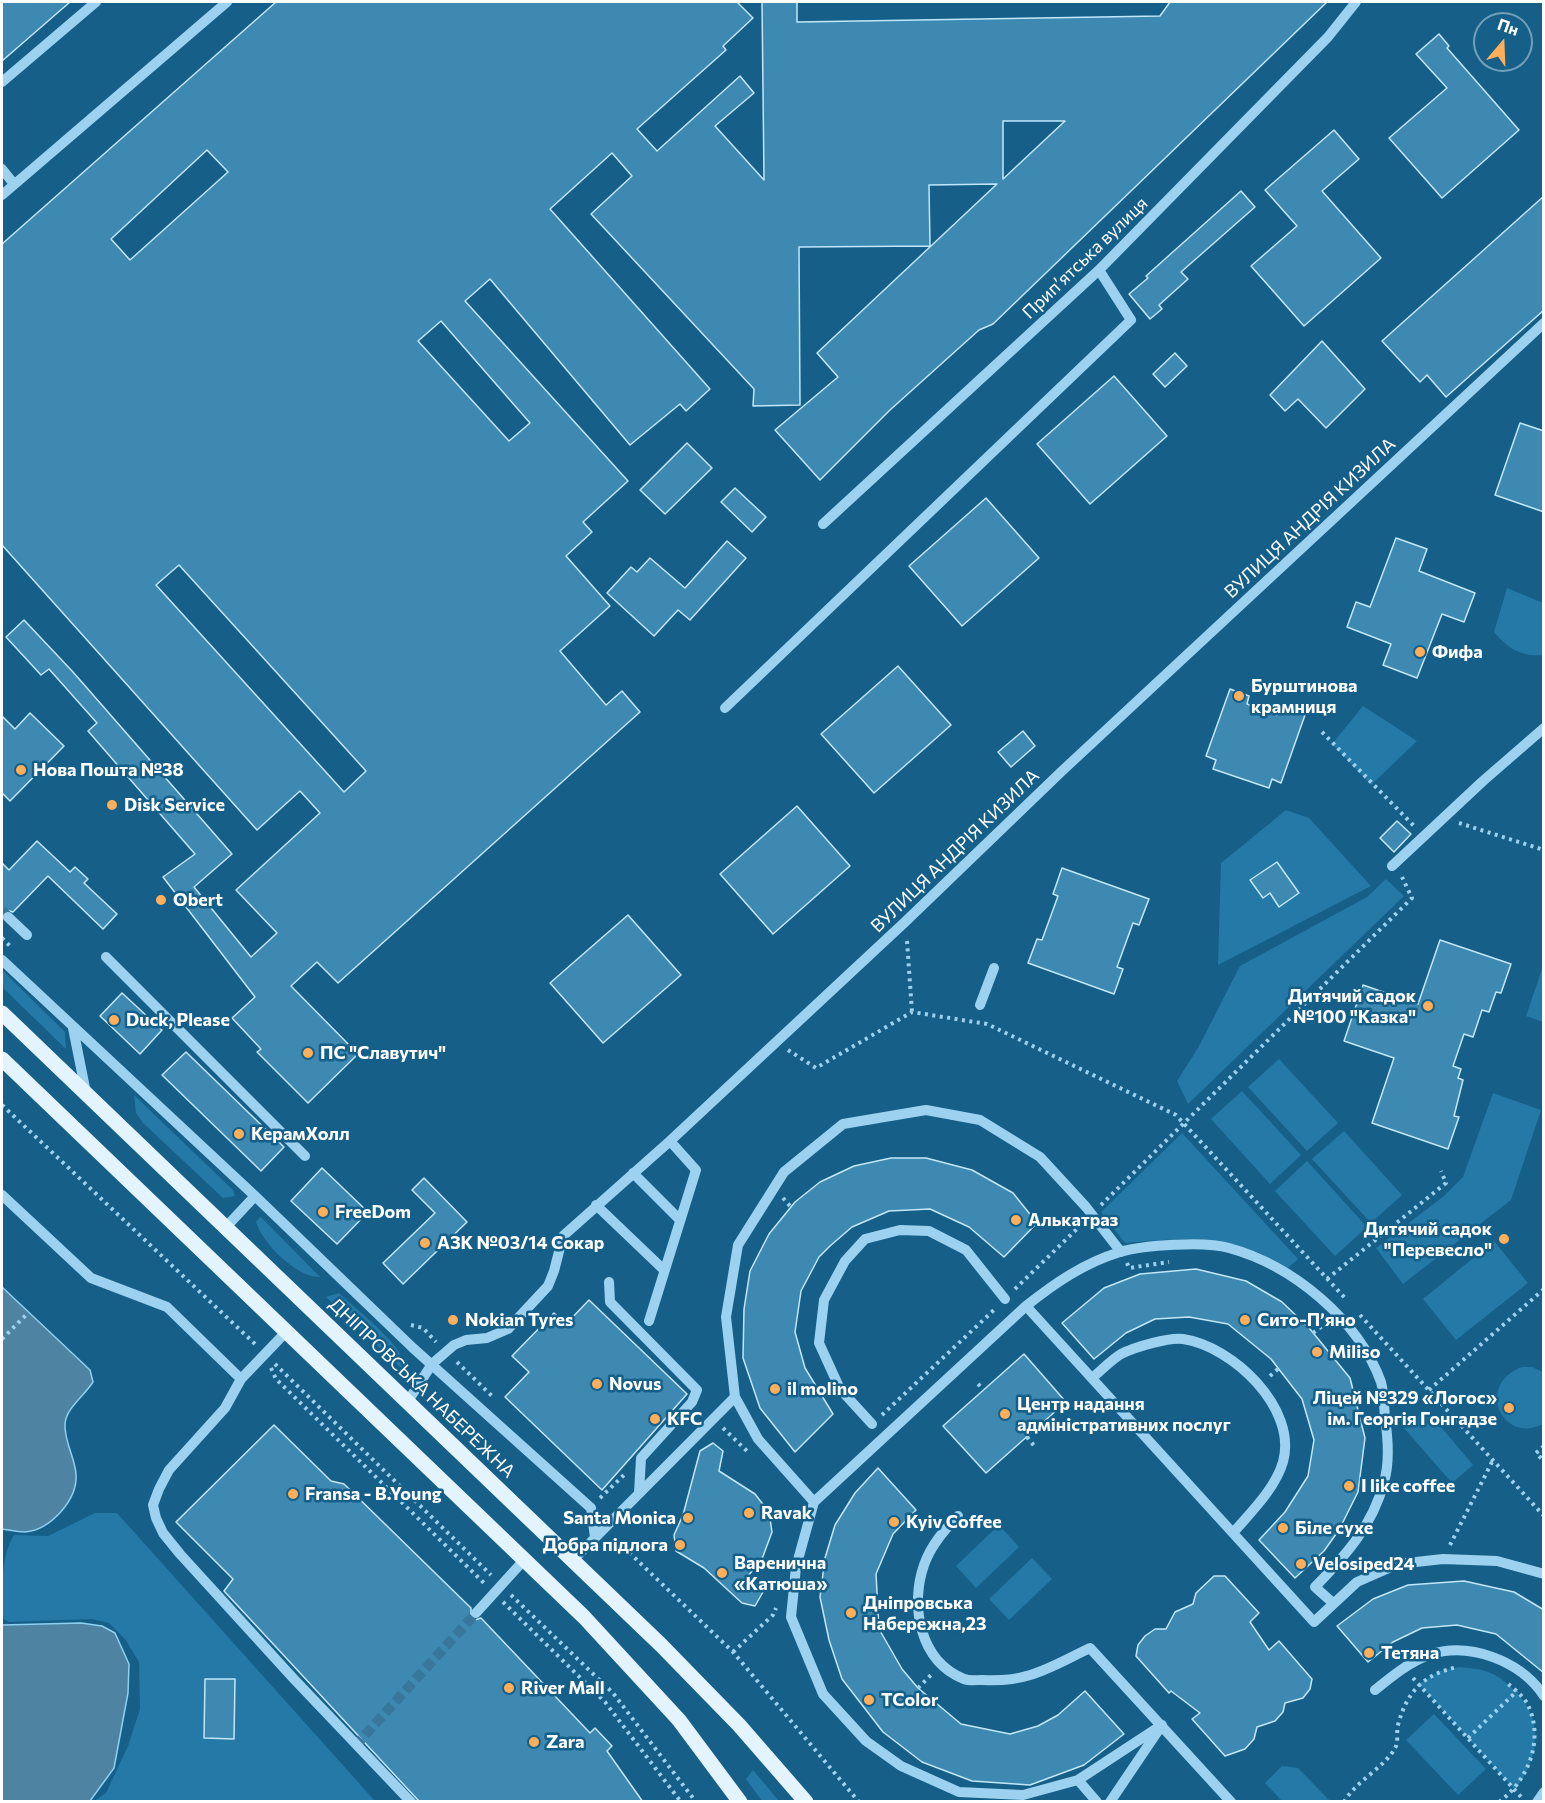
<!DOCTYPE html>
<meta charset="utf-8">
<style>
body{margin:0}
#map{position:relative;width:1545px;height:1803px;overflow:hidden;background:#155f89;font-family:Commissioner,sans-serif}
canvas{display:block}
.frame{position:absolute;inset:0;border:3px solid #fff;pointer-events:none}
.north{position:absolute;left:1473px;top:12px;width:60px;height:60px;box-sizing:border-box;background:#155f89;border:2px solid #739fb8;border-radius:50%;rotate:19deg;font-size:16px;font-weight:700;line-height:24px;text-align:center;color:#fff}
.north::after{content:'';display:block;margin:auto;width:21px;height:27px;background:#ffaf5a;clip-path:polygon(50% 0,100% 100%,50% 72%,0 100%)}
</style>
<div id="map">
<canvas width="1545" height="1803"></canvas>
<div class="frame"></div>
<div class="north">Пн</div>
</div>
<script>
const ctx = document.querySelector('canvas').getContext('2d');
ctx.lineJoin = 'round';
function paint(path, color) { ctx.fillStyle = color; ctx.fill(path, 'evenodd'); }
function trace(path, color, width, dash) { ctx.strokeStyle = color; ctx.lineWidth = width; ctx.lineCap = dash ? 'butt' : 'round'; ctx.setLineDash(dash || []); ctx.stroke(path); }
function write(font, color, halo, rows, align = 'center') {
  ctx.font = font + ' Commissioner,sans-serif'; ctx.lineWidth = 5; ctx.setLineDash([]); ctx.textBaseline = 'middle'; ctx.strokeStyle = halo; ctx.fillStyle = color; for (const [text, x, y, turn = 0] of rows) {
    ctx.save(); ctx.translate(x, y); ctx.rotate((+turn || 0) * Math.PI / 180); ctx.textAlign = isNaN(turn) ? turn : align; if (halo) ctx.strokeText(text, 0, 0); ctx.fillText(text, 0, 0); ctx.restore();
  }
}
paint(new Path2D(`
 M1507,588L1543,603V655C1522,657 1508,649 1494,632Z
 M1363,706L1417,741L1371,785L1332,744Z
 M1286,810L1309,818L1371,886L1218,965L1221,863Z
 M1386,879L1404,896L1188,1104L1177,1081L1198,1048L1240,966L1367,897Z
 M1543,966V1022L1526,1016Z
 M2,970L65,1032L66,1049L2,987Z
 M1279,1059L1338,1123L1307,1151L1248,1087Z
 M1242,1091L1301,1155L1270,1184L1211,1119Z
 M1493,1093L1541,1110L1511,1200L1403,1284L1376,1248L1444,1196L1463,1177Z
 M134,1095L233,1190L235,1196L223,1198L143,1123L136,1113Z
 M1344,1131L1402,1195L1371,1223L1312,1159Z
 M1182,1133L1298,1259L1288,1268C1237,1235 1183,1237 1125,1243L1101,1212Z
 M1307,1161L1367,1227L1335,1256L1275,1191Z
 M260,1217L262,1218L320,1277C297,1278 262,1243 256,1222Z
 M1494,1241L1528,1283L1456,1340L1423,1299Z
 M339,1293C356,1310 410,1349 406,1373L326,1297Z
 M1522,1367H1532L1543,1372V1424C1503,1445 1474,1385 1522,1367Z
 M1426,1409L1473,1465L1452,1483L1404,1428Z
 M95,1513H117L375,1801H94L106,1793L128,1746L140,1709L139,1662L125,1639L109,1623L92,1619L9,1622L2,1618C2,1591 0,1557 14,1535L48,1536Z
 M999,1525L1019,1547L976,1588L956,1566Z
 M1032,1558L1052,1579L1009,1620L989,1599Z
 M1460,1667C1469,1668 1480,1669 1488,1672C1500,1676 1509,1685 1518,1694C1545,1724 1538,1759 1515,1790L1419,1684L1440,1671Z
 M1434,1714L1486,1769L1458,1795L1406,1740Z
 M1282,1766L1298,1768L1330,1801H1282L1265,1783Z
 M753,1770L779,1801H762L746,1779Z`), '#2479a7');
const water = new Path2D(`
 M2,1287L90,1370L93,1382C85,1395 66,1408 65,1424C64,1441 75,1458 76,1474C78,1500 50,1530 25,1532C17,1532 9,1530 2,1529Z
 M81,1623L102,1626L115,1633L129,1664L128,1693L114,1768L90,1801H2V1625Z`);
paint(water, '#4e84a2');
trace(water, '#8ed0f2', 1.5);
const building = new Path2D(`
 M2,2H70L2,61Z
 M276,2H737L753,18L723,46L726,50L637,129L657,151L740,76L754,93L715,126L764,180L762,2H797V22L1160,16L1170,2H1327L993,324L979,330L890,410L820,480L775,430L838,377L817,353L997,184L929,185L930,246L799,247L800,405L753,406L754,389L591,214L632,176L612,153L550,209L710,389L686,411L680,404L630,445L490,279L465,301L628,481L583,522L592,532L566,556L610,606L560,651L606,705L622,691L640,712L338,983L317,962L291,986L358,1054L308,1103L257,1052L261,1049L232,1018L255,997L163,877L195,854L88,731L97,723L49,669L41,675L6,637L24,620L73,672L232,854L194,887L251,957L277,933L236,890L320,813L300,791L257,830L2,545V244ZM1003,121H1065L1003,179ZM207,150L228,172L130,260L111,239ZM441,321L530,423L509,441L418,341ZM179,565L366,771L344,792L156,585Z
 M1439,34L1449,46L1447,48L1519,130L1442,198L1389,138L1447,88L1416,54Z
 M1334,130L1359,159L1322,191L1381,258L1304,326L1251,266L1297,226L1265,190Z
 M1241,191L1255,207L1181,272L1188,279L1159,305L1162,309L1150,319L1129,294L1148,278L1146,276Z
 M1544,196V310L1446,397L1427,375L1420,382L1382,341Z
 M1322,341L1365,389L1326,428L1298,399L1285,411L1270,395Z
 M1175,353L1187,366L1165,387L1153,374Z
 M1114,376L1167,436L1090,504L1037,444Z
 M1520,423L1544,431V512L1495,495Z
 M687,443L712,468L665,514L640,490Z
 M735,488L766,517L752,532L721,502Z
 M986,498L1039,558L962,626L909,566Z
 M1396,538L1427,549L1419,571L1475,593L1464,622L1442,614L1417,678L1383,665L1391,644L1347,627L1356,602L1370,607Z
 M727,541L746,558L690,620L678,610L654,636L607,593L631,567L637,572L650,558L685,588Z
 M898,666L951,725L874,793L821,734Z
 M1230,689L1249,696L1247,704L1277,715L1280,706L1305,715L1281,783L1272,779L1269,788L1213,769L1216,760L1206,756Z
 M30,713L64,746L10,801L2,793V716L15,729Z
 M1023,731L1035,746L1011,767L998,752Z
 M797,806L850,866L773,934L720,874Z
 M1397,821L1411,834L1394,852L1380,838Z
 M37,841L70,872L75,867L88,879L84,883L117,914L103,929L48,876L13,912L6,910L2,914V863L9,870Z
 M1277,862L1299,893L1279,907L1270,893L1263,898L1250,880Z
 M1062,868L1149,899L1139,925L1133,923L1117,967L1123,969L1114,994L1028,963L1037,939L1042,940L1058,896L1053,894Z
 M628,915L681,975L603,1043L550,983Z
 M1440,940L1511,964L1501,993L1496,992L1489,1012L1482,1010L1473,1037L1464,1034L1453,1066L1461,1069L1458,1078L1463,1080L1454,1116L1459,1117L1448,1149L1372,1123L1394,1058L1344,1041L1363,985L1418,1004Z
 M122,993L162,1030L140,1054L100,1016Z
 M186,1052L284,1147L261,1171L162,1075Z
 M891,1158H926L972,1170L1013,1193L1037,1223L1004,1257L969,1227L930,1209L889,1211L852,1227L830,1246L819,1257L801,1291L795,1332L805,1368L833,1414L795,1452L760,1408L743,1358L744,1309L750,1271L769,1234L795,1202L820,1182L854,1166Z
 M322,1168L368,1212L337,1244L291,1201Z
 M424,1178L467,1222L403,1284L383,1263L435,1213L412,1190Z
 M1196,1269L1246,1281L1282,1302L1310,1329L1350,1378L1365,1438L1358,1492L1339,1530L1324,1551L1295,1578L1259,1540L1285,1512L1308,1476L1314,1440L1302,1399L1271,1359L1228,1324L1189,1317L1155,1319L1126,1333L1094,1359L1062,1323L1104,1288L1140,1274Z
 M589,1300L687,1394L602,1490L505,1397L529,1372L512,1356L554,1313L566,1324Z
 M1024,1354L1066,1402L986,1473L943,1426Z
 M274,1425L331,1481L344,1484L471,1608V1618L475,1620L481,1618L590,1733L595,1728L612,1746L607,1751L643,1802H420L417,1799L224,1591L233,1579L176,1522Z
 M713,1443L723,1451L719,1471L755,1494L769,1512L772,1532L762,1559L748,1576L763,1592L755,1606L742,1603L704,1568L676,1551L674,1535L683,1515L700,1451Z
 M878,1468L916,1510L893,1534L876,1574L879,1629L902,1669L918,1688L961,1724L1010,1734L1038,1726L1058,1715L1085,1691L1124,1734L1084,1765L1030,1785L972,1781L922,1762L883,1732L842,1679L829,1640L820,1597L825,1558L835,1525L855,1493Z
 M1214,1576H1225L1259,1613L1250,1622L1269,1650L1279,1641L1312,1679L1310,1689L1303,1698L1285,1703L1283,1712L1275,1721L1257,1727L1254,1739L1245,1749L1225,1756L1192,1719L1200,1713L1171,1691L1169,1693L1136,1656L1138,1645L1145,1636L1155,1629H1166L1175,1612L1193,1604L1196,1593Z
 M1464,1581L1514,1592L1544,1610V1673L1496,1634L1457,1625L1422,1628L1393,1642L1368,1662L1337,1626L1373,1599L1408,1585Z
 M205,1679H235L234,1739L204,1738Z`);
paint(building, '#3d89b2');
trace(building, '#c2e7fb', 1.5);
trace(new Path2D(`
 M2,910L8,917
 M355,1746L476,1613`), '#38779b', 10, [10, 5]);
trace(new Path2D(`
 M1322,732L1415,827
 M1459,823L1544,850
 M2,938L10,946
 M907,941L912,1012
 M788,1050L816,1068L912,1012L987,1024L1176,1115L1345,1298
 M2,1105L255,1344
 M783,1198L790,1206
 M1101,1205L1412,898L1402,877
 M1127,1263L1129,1268L1169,1262
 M1327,1279L1446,1183L1441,1171
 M1015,1289L1083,1223
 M1360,1315L1544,1516
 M411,1325L423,1328L436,1342
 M1313,1333L1325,1324
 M2,1339L28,1313
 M457,1362L492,1396
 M275,1364L491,1575
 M271,1368L276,1379L485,1584
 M1270,1376L1278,1369
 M978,1384L984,1390
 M1429,1390L1544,1289
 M882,1415L995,1309
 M723,1428L748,1452
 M1027,1437L1035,1447
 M1544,1446L1536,1453L1544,1461
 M600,1498L625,1474
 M613,1537L733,1652L859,1802
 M1450,1545L1493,1460
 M511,1595L613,1693L696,1802
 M503,1602L605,1702L681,1802
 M733,1652L773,1615L776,1608
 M1413,1678L1523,1799
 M918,1688L933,1673
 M1468,1738L1517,1691
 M1344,1802C1354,1783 1386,1766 1395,1748C1399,1742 1396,1731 1398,1725C1407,1691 1424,1674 1458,1667
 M1499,1802C1529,1780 1545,1738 1527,1703C1522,1695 1513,1688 1507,1683`), '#9cd2ef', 4, [3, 4.5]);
trace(new Path2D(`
 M2,82L96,2
 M2,169L14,184
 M2,195L227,2
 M823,524L1099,270L1328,37L1356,2
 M725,708L1131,320L1099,270
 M1392,866L1483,781L1544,728
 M8,917L27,935
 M106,957L305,1156
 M2,960L255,1196L413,1348L591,1508L595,1537
 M980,1005L994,968
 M73,1028L86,1093
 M633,1173L680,1220
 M2,1195L91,1278L167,1307L241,1379
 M596,1205L664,1270
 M226,1227L255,1196
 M609,1282L610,1302L697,1390L692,1402L641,1458L639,1493
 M1026,1306C1055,1283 1084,1263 1120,1252C1144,1245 1205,1241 1229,1248C1292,1265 1358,1319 1381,1382C1384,1393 1384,1407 1385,1418C1388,1438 1390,1462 1384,1482C1373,1525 1346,1555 1315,1587L1333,1603
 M649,1321L696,1170L670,1141
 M286,1332L241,1379L225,1408L169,1470L159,1489L153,1505L156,1518L163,1533L180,1554L293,1678L411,1802
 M1093,1377C1102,1370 1111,1360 1121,1354C1135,1347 1169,1337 1183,1339C1232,1346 1298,1408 1283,1462C1275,1489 1251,1512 1233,1533
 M408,1401L432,1364L454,1345L466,1340L487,1338L508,1329L548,1286L554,1271L563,1236L670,1141L905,922L1062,771L1544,323
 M872,1424L840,1389L819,1343L824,1300L845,1261L865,1239L900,1230L929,1231L966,1250L1005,1299
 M814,1502L758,1439L735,1397L726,1317L738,1245L784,1172L843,1124L926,1110L980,1120L1040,1157L1086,1207L1121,1252
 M958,1516C944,1530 931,1545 924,1565C910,1605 919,1661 964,1679C969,1681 976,1680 982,1680C1028,1683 1050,1667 1090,1648L1231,1802
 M573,1560L735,1397
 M476,1613L525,1559
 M1375,1690C1391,1677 1409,1662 1429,1655C1469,1641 1521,1661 1544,1696
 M1078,1780L1097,1802
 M1110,1802L1162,1725L1078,1780L1023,1795L959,1792L901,1766L866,1741L823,1694L791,1617L796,1567L814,1502L1026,1306L1314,1622L1357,1582L1398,1564L1443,1559L1497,1561L1544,1574
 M1537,1802L1544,1792`), '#9cd2ef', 10);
trace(new Path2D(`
 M2,1013L661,1645L739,1725L806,1802
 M2,1059L584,1617L679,1720L740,1802`), '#e4f4ff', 15);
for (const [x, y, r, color] of [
 [1420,652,6,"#ffaf5a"],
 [1239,696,6,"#ffaf5a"],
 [21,770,6,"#ffaf5a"],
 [112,805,6,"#ffaf5a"],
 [161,900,6,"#ffaf5a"],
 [1428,1006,6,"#ffaf5a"],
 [114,1020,6,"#ffaf5a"],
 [308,1053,6,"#ffaf5a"],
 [239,1134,6,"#ffaf5a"],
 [323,1212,6,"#ffaf5a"],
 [1016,1220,6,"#ffaf5a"],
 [1504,1239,6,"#ffaf5a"],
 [425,1243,6,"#ffaf5a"],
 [453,1320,6,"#ffaf5a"],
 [1245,1320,6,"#ffaf5a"],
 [1317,1352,6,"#ffaf5a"],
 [597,1384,6,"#ffaf5a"],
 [775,1389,6,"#ffaf5a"],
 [1509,1408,6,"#ffaf5a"],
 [1005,1414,6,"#ffaf5a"],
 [655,1419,6,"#ffaf5a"],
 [1349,1486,6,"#ffaf5a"],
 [293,1494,6,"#ffaf5a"],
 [749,1513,6,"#ffaf5a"],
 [688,1518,6,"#ffaf5a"],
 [894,1522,6,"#ffaf5a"],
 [1283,1528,6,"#ffaf5a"],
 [680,1545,6,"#ffaf5a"],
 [1301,1564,6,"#ffaf5a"],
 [722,1573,6,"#ffaf5a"],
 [851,1613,6,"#ffaf5a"],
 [1369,1653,6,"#ffaf5a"],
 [509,1688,6,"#ffaf5a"],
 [869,1700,6,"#ffaf5a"],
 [534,1742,6,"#ffaf5a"]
]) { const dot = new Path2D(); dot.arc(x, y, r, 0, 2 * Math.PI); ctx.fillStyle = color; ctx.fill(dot); trace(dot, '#155f89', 2); }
write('18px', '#fff', '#155f89', [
 ["Припʼятська вулиця",1085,258,-44],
 ["ВУЛИЦЯ АНДРІЯ КИЗИЛА",1310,518,-43],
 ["ВУЛИЦЯ АНДРІЯ КИЗИЛА",955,851,-44],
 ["ДНІПРОВСЬКА НАБЕРЕЖНА",422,1388,44]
]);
write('bold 18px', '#fff', '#155f89', [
 ["Фифа",1432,652],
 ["Бурштинова",1251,686],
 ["крамниця",1251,707],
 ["Нова Пошта №38",33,770],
 ["Disk Service",124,805],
 ["Obert",173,900],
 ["Дитячий садок",1416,996,"right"],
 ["№100 \"Казка\"",1416,1017,"right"],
 ["Duck, Please",126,1020],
 ["ПС \"Славутич\"",320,1053],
 ["КерамХолл",251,1134],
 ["FreeDom",335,1212],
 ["Алькатраз",1028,1220],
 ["Дитячий садок",1492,1229,"right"],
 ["\"Перевесло\"",1492,1250,"right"],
 ["АЗК №03/14 Сокар",437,1243],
 ["Nokian Tyres",465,1320],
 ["Сито-П’яно",1257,1320],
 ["Miliso",1329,1352],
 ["Novus",609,1384],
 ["il molino",787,1389],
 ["Ліцей №329 «Логос»",1497,1398,"right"],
 ["ім. Георгія Гонгадзе",1497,1419,"right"],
 ["Центр надання",1017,1404],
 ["адміністративних послуг",1017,1425],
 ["KFC",667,1419],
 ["I like coffee",1361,1486],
 ["Fransa - B.Young",305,1494],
 ["Ravak",761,1513],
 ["Santa Monica",676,1518,"right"],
 ["Kyiv Coffee",906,1522],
 ["Біле сухе",1295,1528],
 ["Добра підлога",668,1545,"right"],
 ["Варенична",734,1563],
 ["«Катюша»",734,1584],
 ["Velosiped24",1313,1564],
 ["Дніпровська",863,1603],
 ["Набережна,23",863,1624],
 ["Тетяна",1381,1653],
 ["River Mall",521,1688],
 ["TColor",881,1700],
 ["Zara",546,1742]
], 'left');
</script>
